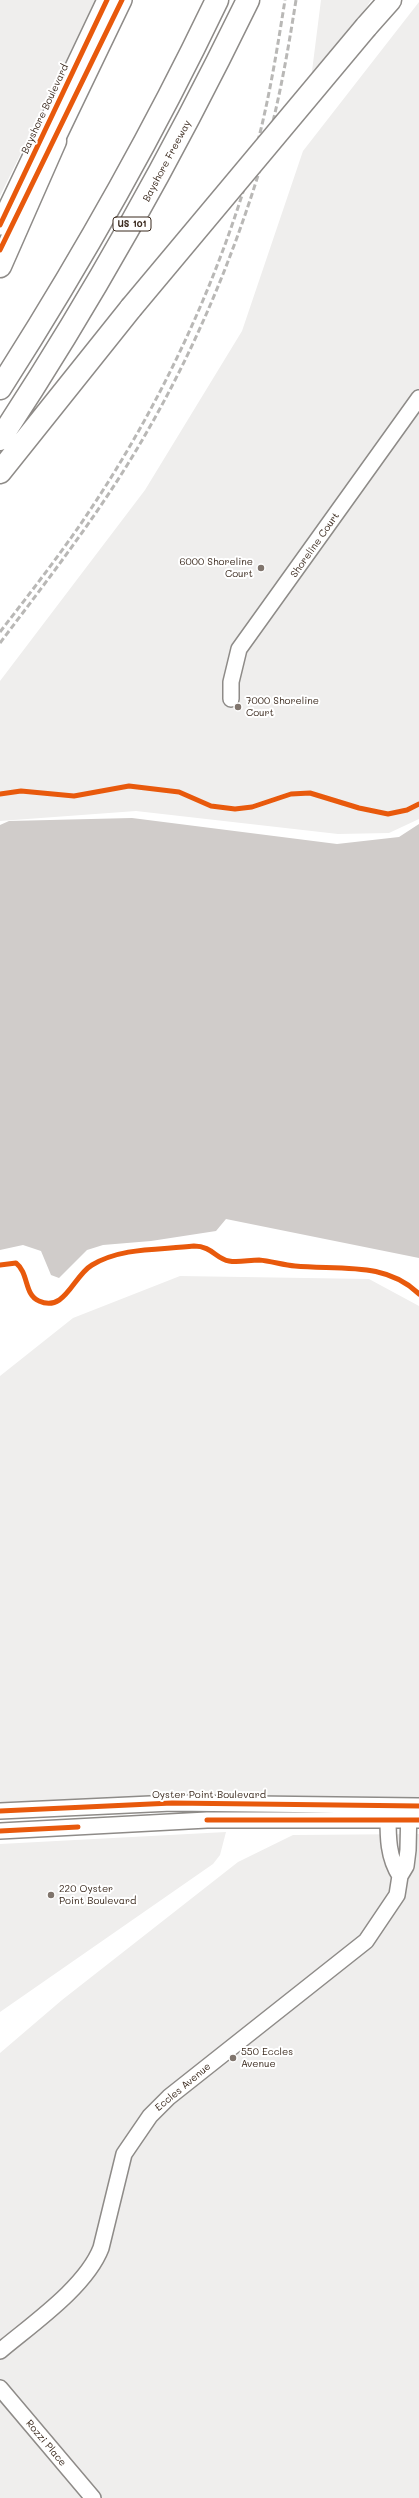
<!DOCTYPE html>
<style>
body{margin:0}
canvas{display:block;background:#fff}
</style>
<canvas width="419" height="2498"></canvas>
<script>
const ctx = document.querySelector('canvas').getContext('2d');
ctx.lineJoin = 'round';
function paint(path, color) { ctx.fillStyle = color; ctx.fill(path, 'evenodd'); }
function trace(path, color, width, dash) { ctx.strokeStyle = color; ctx.lineWidth = width; ctx.lineCap = dash ? 'butt' : 'round'; ctx.setLineDash(dash || []); ctx.stroke(path); }
function write(font, color, halo, rows, align = 'center') {
  ctx.font = font + ' Mali,sans-serif'; ctx.lineWidth = 4; ctx.setLineDash([]); ctx.textBaseline = 'middle'; ctx.strokeStyle = halo; ctx.fillStyle = color; for (const [text, x, y, turn = 0] of rows) {
    ctx.save(); ctx.translate(x, y); ctx.rotate((+turn || 0) * Math.PI / 180); ctx.textAlign = isNaN(turn) ? turn : align; if (halo) ctx.strokeText(text, 0, 0); ctx.fillText(text, 0, 0); ctx.restore();
  }
}
paint(new Path2D(`
 M0,0H96L0,196Z
 M321,0H371L360,18L311,79Z
 M419,2V819L389,833L338,834L136,811L0,821V681L145,490L242,331L303,151Z
 M180,1276L369,1279L419,1306V1798L0,1804V1376L73,1318Z
 M226,1832L220,1855L213,1864L0,2012V1844Z
 M419,1834V2498H0V2053L62,2000L238,1862L293,1835Z`), '#efeeed');
paint(new Path2D(`
 M132,818L337,844L399,837L419,824V1258L226,1219L216,1231L151,1241L103,1245L87,1250L59,1278L51,1275L41,1251L23,1245L0,1250V825L9,821Z`), '#d0ccca');
const minor = new Path2D(`
 M231,699V682L239,649L419,398
 M388,1810C388,1834 387,1856 400,1876
 M0,1811L172,1803L418,1806
 M0,1831L207,1820H419
 M0,2351C32,2324 86,2287 101,2248L124,2154L150,2116L169,2097L366,1941L397,1895L400,1876L406,1866L408,1850L409,1806
 M0,2388L93,2498`);
const major = new Path2D(`
 M48,154L122,0
 M0,225L107,0`);
const highway = new Path2D(`
 M366,27L390,0
 M0,266L55,141
 M0,388C80,263 153,134 217,0
 M0,439C93,298 174,152 248,0
 M0,472L131,308`);
trace(minor, '#8e8b88', 18);
trace(major, '#8e8b88', 22);
trace(highway, '#8e8b88', 25);
trace(minor, '#fff', 15);
trace(major, '#fff', 19);
trace(highway, '#fff', 22);
trace(new Path2D(`
 M0,632C27,597 55,561 80,525C154,417 213,295 250,169C267,114 276,56 285,0
 M0,643C52,574 105,506 148,430C195,348 232,260 260,169C277,114 287,57 296,0`), '#b9b8b6', 3, [6, 3]);
const highwayBridge = new Path2D(`
 M131,308L366,27`);
trace(highwayBridge, '#8e8b88', 25, []);
trace(highwayBridge, '#fff', 22);
trace(new Path2D(`
 M0,225L107,0
 M0,250L122,0
 M0,794L21,791L74,796L129,786L179,792L211,806L235,809L252,807L291,794L310,793L359,808L388,814L407,810L419,804
 M0,1265L16,1263C29,1273 24,1295 39,1301C65,1313 73,1276 92,1265C122,1247 160,1250 194,1246C212,1246 216,1259 229,1261C238,1263 249,1260 259,1260C271,1261 283,1265 295,1266C338,1270 386,1261 419,1294
 M0,1811L172,1803L419,1806
 M207,1820H419
 M0,1831L78,1827`), '#e8590c', 5);
for (const [x, y, r, color] of [
 [261,568,4,"#80756d"],
 [238,707,4,"#80756d"],
 [51,1895,4,"#80756d"],
 [233,2058,4,"#80756d"]
]) { const dot = new Path2D(); dot.arc(x, y, r, 0, 2 * Math.PI); ctx.fillStyle = color; ctx.fill(dot); trace(dot, '#fff', 1.5); }
for (const [x, y, w] of [
 [132,224,38]
]) { const box = new Path2D(); box.roundRect(x - w / 2, y - 7, w, 14, 3); ctx.fillStyle = '#fff'; ctx.fill(box); trace(box, '#3b2a1e', 1); }
write('bold 9px', '#3b2a1e', null, [
 ["US 101",132,224]
]);
write('10px', '#3b2a1e', '#fff', [
 ["Bayshore Boulevard",45,109,-65],
 ["Bayshore Freeway",167,161,-62],
 ["Shoreline Court",315,545,-55],
 ["Oyster Point Boulevard",209,1795],
 ["Eccles Avenue",183,2087,-40],
 ["Rozzi Place",46,2443,50]
]);
write('10px', '#3b2a1e', '#fff', [
 ["6000 Shoreline",253,562,"right"],
 ["Court",253,574,"right"],
 ["7000 Shoreline",246,701],
 ["Court",246,713],
 ["220 Oyster",59,1889],
 ["Point Boulevard",59,1901],
 ["550 Eccles",241,2052],
 ["Avenue",241,2064]
], 'left');
</script>
